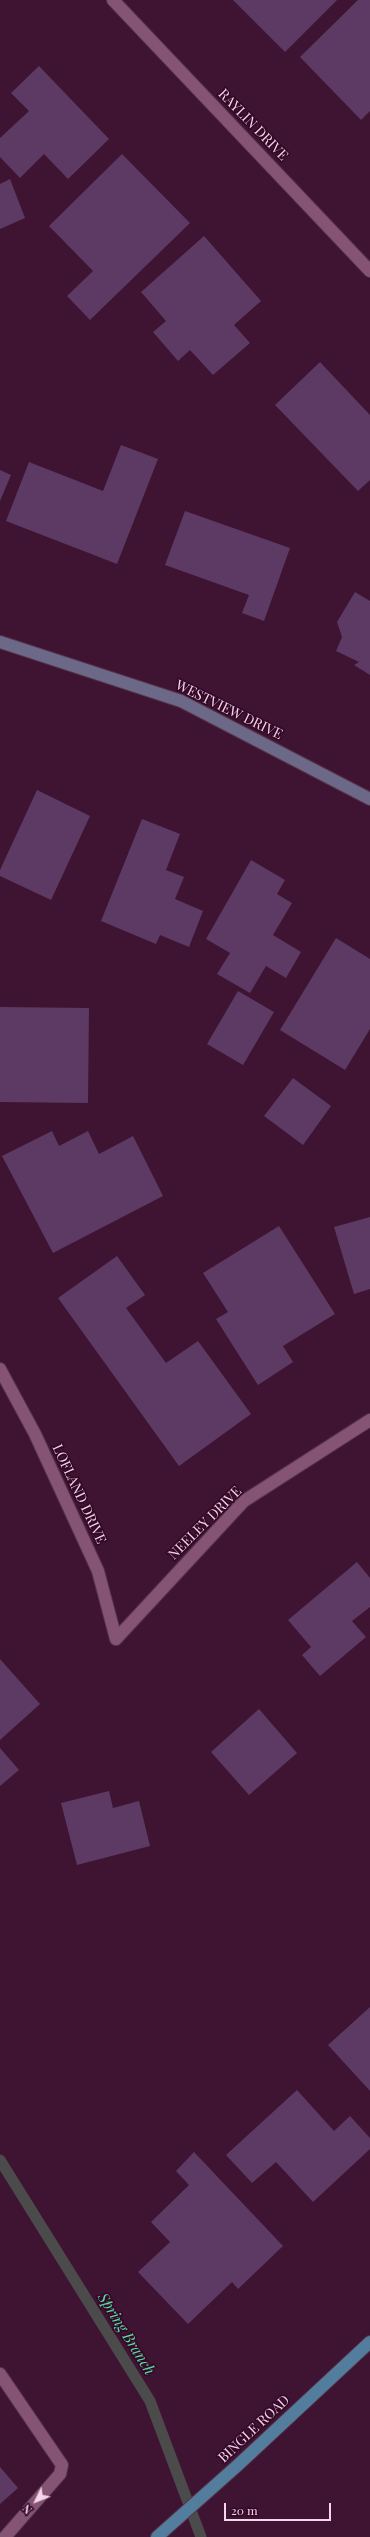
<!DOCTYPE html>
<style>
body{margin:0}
#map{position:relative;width:370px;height:2537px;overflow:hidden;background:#3f1432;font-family:"Playfair Display",serif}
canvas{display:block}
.north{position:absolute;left:16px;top:2481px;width:40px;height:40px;-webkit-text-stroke:3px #340928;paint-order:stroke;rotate:227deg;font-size:11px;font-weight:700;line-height:16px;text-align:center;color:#f4d7e8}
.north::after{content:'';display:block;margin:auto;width:14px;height:18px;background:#f4d7e8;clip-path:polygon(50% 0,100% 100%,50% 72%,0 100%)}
.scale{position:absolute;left:224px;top:2503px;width:107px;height:18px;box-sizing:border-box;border:2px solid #f4d7e8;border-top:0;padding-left:5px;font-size:12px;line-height:14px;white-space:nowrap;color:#f4d7e8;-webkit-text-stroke:3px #340928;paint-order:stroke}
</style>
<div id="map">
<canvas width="370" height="2537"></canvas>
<div class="north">N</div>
<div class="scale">20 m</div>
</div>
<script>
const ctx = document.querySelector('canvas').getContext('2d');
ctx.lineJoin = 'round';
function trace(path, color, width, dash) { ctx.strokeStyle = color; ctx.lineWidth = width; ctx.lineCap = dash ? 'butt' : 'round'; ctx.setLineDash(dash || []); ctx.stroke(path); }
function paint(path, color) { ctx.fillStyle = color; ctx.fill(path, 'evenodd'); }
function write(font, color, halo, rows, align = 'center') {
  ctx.font = font + ' "Playfair Display",serif'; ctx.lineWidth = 3.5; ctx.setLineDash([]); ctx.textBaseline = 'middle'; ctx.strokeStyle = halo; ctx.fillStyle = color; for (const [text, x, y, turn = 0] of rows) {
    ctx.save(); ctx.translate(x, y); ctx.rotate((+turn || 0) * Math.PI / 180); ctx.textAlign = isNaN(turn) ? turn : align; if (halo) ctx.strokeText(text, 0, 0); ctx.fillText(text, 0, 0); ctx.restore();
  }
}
trace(new Path2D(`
 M0,2160L150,2401L201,2537`), '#4c4b4c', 11);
paint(new Path2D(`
 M233,0H337L285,52Z
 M358,0H370V111L361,120L300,57Z
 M39,66L109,139L68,179L44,154L20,178L0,157V138L29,111L11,93Z
 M122,154L190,223L90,320L67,296L93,271L49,226Z
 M10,179L25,218L0,229V184Z
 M204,236L261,301L234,325L250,343L213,375L190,350L178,361L153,332L166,321L141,292Z
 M320,362L370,415V480L358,491L275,405Z
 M121,445L158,459L117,564L6,521L29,462L103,491Z
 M0,470L11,475L0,501Z
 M185,511L290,548L264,621L242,613L249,595L165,565Z
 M355,592L370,601V675L354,665L359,662L336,651L342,637L337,622Z
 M37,790L90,816L51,900L0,876V870Z
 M142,819L180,834L166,870L184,877L175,899L203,911L189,947L160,935L156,944L101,921Z
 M251,860L285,880L277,894L292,903L273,935L301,952L286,978L266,966L250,993L217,974L230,953L206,939Z
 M336,938L370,959V1029L345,1070L280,1030Z
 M238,991L274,1012L243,1065L207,1044Z
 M0,1007L89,1008L88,1103L0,1102Z
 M293,1078L331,1106L303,1145L264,1116Z
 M52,1131L59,1146L88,1131L99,1154L133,1136L163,1196L53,1253L2,1156Z
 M370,1217V1289L354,1294L334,1227Z
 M279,1226L335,1314L283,1346L293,1362L258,1385L216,1319L228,1312L203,1273Z
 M117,1256L145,1295L126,1308L166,1363L198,1341L251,1414L179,1466L58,1298Z
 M357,1562L370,1578V1607L352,1621L366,1637L320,1676L302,1655L311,1647L288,1620Z
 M0,1659L40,1704L0,1740Z
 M259,1709L297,1753L249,1795L211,1752Z
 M0,1748L19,1770L0,1786Z
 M109,1791L113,1808L139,1801L150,1846L77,1865L61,1803Z
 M370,2007V2091L328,2045Z
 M297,2090L334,2131L350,2116L370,2138V2149L313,2202L276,2162L252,2183L226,2155Z
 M194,2152L283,2246L238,2289L232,2282L188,2324L138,2272L170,2242L151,2222L189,2185L176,2171Z
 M0,2467L18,2488L0,2504Z`), '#5c3a63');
const service = new Path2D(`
 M0,2374L62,2465L60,2474L5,2537`);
const minor = new Path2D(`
 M113,0L370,271
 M0,1369L35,1434L98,1571L116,1639
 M116,1639L244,1501L370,1420`);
const secondary = new Path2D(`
 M0,642L181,701L370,799`);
const primary = new Path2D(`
 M157,2537L238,2465L370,2342`);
trace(service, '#56344b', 14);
trace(minor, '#56344b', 14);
trace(secondary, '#56344b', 14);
trace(primary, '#56344b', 14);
trace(service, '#855474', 12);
trace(minor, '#855474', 12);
trace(secondary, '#6c6888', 12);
trace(primary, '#537d9c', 12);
write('14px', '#f4d7e8', '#340928', [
 ["RAYLIN DRIVE",253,125,46],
 ["WESTVIEW DRIVE",229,710,26],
 ["LOFLAND DRIVE",79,1494,65],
 ["NEELEY DRIVE",205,1523,-45],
 ["BINGLE ROAD",254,2429,-43]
]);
write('italic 15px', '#58dca1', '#340928', [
 ["Spring Branch",126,2334,58]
]);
</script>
